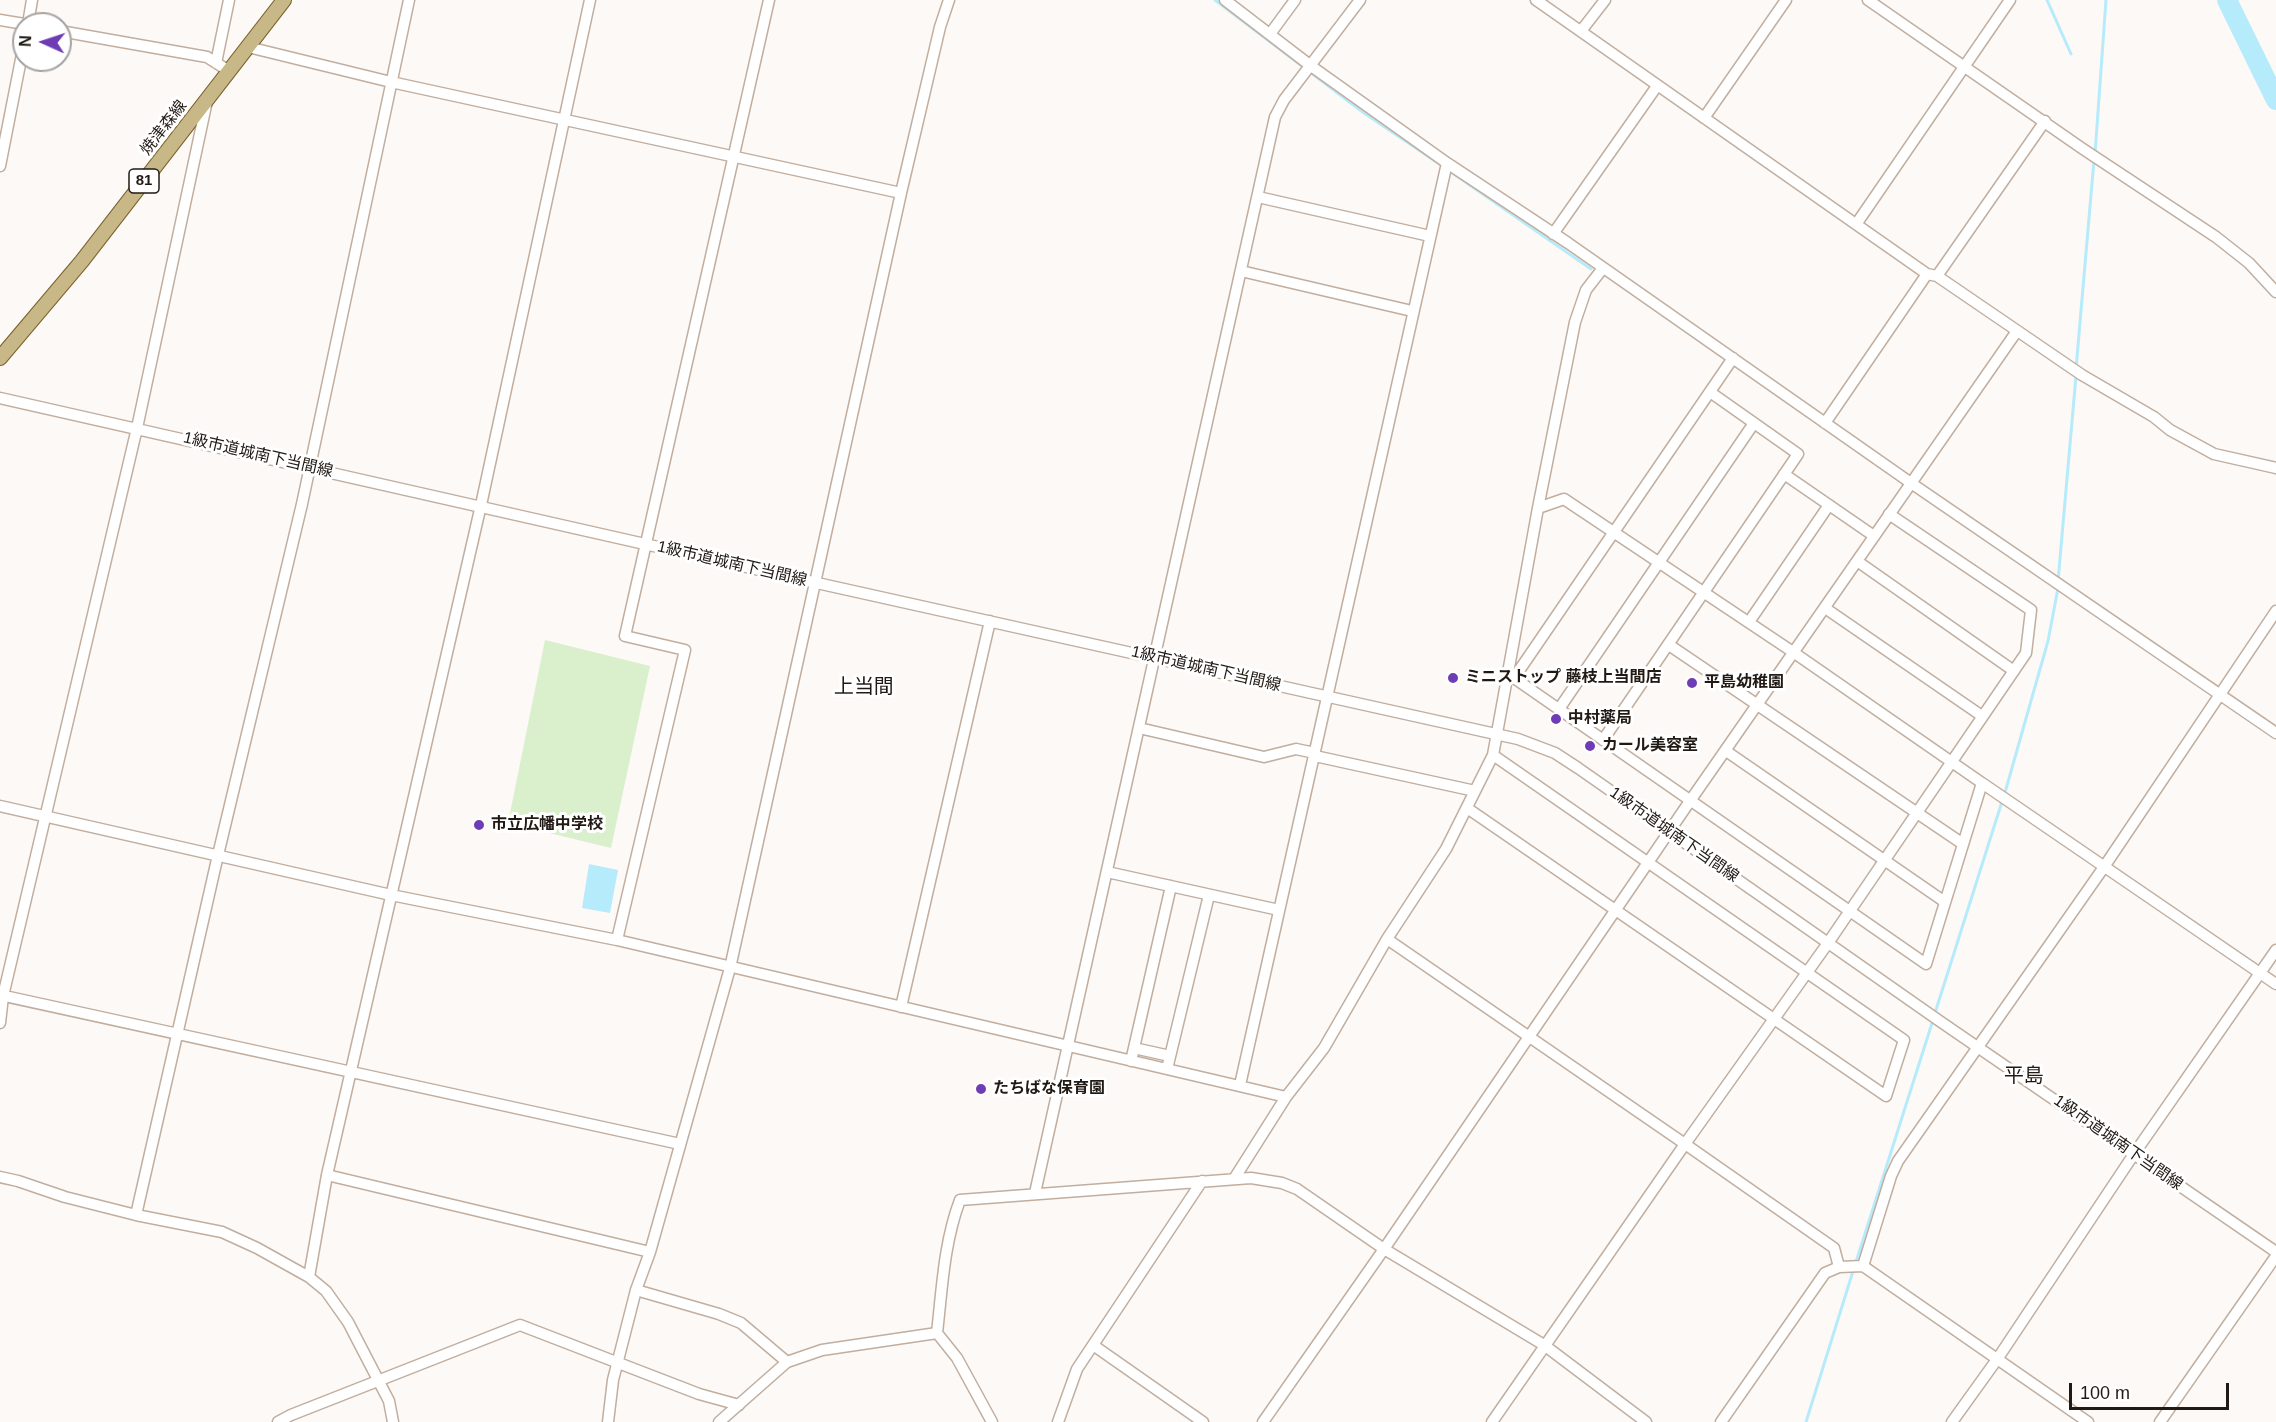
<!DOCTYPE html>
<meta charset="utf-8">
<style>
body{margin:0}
#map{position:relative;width:2276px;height:1422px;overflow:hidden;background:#fdf9f6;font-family:Arial,sans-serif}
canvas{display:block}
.north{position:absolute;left:12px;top:12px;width:60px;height:60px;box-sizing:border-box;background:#fff;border:2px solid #a6a3a1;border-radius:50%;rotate:273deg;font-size:16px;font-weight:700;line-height:24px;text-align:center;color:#211a14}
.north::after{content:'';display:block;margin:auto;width:21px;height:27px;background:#6e3db5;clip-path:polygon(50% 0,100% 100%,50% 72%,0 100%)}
.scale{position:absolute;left:2069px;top:1383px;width:160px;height:27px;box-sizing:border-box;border:3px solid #211a14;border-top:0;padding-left:8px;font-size:18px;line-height:21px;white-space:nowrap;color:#211a14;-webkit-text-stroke:4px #fff;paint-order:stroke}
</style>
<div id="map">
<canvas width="2276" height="1422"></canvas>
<div class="north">N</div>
<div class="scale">100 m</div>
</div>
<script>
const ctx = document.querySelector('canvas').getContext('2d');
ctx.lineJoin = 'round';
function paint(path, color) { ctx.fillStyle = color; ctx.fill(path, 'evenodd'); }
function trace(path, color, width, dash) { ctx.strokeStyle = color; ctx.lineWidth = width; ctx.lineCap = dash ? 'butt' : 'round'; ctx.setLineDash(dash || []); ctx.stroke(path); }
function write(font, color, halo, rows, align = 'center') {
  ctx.font = font + ' Arial,"Noto Sans JP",sans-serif'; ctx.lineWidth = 6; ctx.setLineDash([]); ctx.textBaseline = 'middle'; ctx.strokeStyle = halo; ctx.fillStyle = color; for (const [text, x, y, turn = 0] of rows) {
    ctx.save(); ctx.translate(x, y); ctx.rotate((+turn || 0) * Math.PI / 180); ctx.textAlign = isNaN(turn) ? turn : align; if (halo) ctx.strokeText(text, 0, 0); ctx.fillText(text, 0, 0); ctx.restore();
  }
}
paint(new Path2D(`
 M545,640L650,666L611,848L508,823Z`), '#daf0cc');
paint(new Path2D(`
 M589,864L618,870L610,913L582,908Z`), '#b6ebfb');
trace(new Path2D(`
 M1215,0L1364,113L1441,165
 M2047,0L2071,54
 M2095,154L2106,0
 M1451,172L1591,269
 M2076,369L2094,160
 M2058,581L2076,376
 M1935,1013L2006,789L2048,641L2058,588
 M1856,1262L1933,1020
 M1806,1422L1854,1268`), '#b6ebfb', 3);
trace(new Path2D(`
 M2227,0L2276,100`), '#b6ebfb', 20);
const minor = new Path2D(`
 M1225,0L1311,66L1447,163L1568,243L1911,483L2276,733
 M1536,0L1927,274L1937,276L2082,375L2154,417L2170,430L2214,454L2276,468
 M1868,0L2083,149L2216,237L2249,263L2276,292
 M0,20L24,24
 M28,24L32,0
 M60,31L207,57L229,71
 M1581,31L1605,0
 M1270,34L1295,0
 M248,47L391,82L901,193
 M216,63L229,0
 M1704,118L1786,0
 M0,166L24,44
 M1258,197L1430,236
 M1857,223L2010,0
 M1553,234L1657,86
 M1241,271L1412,311
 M1937,276L2045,121
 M0,398L817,583L1518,739L1555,753L1578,768L1941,1022L2276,1252
 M1825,423L1927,274
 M1784,474L1874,536
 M1857,561L2014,671
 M1825,608L1982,716
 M1749,622L1829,505
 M1669,645L1963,844
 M1509,676L1514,678L1733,358
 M1514,678L1926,964L1982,783L1793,652L1564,499L1538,508
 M1559,709L1754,423
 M1139,728L1264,757L1296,749L1315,753
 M1603,740L1798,454L1710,392
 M1726,751L1945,902
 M1315,756L1475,791
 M1982,783L2276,984
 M0,806L391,895L617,940L1286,1097
 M1467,808L1886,1096L1904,1040L1493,755
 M1107,872L1279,910
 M1387,939L1685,1144L1828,943L2026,653L2031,610L1889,514
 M617,940L685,650L625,636L769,0
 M0,995L680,1144
 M901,1007L990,621
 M0,1023L3,996L137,428L207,101
 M1134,1048L1170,1056
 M1131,1061L1171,886
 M1167,1069L1209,895
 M1240,1085L1447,163
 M327,1175L650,1252
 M0,1177L18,1181L65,1197L136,1215L222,1232L257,1248L309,1277L326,1291L348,1322L389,1401L393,1422
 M1234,1179L1286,1097L1324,1048L1387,939L1446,849L1493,755L1538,508L1575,322L1586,290L1603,268
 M1035,1193L1275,117L1284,100L1360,0
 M136,1215L218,855L302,504L409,0
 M1863,1266L1891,1176L1898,1161L2104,867L2276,611
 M309,1277L327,1175L481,505L590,0
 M636,1290L719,1314L741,1323L787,1362
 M1093,1345L1203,1422
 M278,1422L291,1415L520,1325L699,1394L739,1405
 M608,1422L613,1380L636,1290L650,1252L730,968L901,193L940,27L949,0
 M719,1422L787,1362L822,1350L937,1333
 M992,1422L957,1358L937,1333C942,1289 944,1242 960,1200L1251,1178L1282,1183L1297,1189L1384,1249L1544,1345L1646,1422
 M1058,1422L1077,1369L1202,1181
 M1263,1422L1384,1249L1690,801L2017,331
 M1492,1422L1685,1144L1834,1248L1839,1267
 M1721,1422L1825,1273L1839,1267L1863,1266L2088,1422
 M1952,1422L1998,1358L2134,1154L2276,950
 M2160,1422L2276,1256`);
const major = new Path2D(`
 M0,358L82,261L284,0`);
trace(minor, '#c1ae9f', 13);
trace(major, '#77622b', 16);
trace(minor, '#fff', 10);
trace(major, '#c9b887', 14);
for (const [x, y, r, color] of [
 [1453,678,6,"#6e3db5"],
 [1692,683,6,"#6e3db5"],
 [1556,719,6,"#6e3db5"],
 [1590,746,6,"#6e3db5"],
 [479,825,6,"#6e3db5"],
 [981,1089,6,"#6e3db5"]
]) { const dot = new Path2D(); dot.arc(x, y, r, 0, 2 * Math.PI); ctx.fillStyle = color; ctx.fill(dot); trace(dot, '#fff', 2); }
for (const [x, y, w] of [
 [144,181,30]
]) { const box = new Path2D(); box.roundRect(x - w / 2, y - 12, w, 24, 4.5); ctx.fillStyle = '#fff'; ctx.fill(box); trace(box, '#211a14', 1.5); }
write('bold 15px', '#211a14', null, [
 ["81",144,181]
]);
write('16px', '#211a14', '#fff', [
 ["焼津森線",164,128,-52],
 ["1級市道城南下当間線",258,455,13],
 ["1級市道城南下当間線",732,564,13],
 ["1級市道城南下当間線",1206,669,13],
 ["1級市道城南下当間線",1674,835,35],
 ["1級市道城南下当間線",2118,1143,35]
]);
write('bold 16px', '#211a14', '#fff', [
 ["ミニストップ 藤枝上当間店",1465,678],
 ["平島幼稚園",1704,683],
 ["中村薬局",1568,719],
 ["カール美容室",1602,746],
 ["市立広幡中学校",491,825],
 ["たちばな保育園",993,1089]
], 'left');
write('20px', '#211a14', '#fff', [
 ["上当間",864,687],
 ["平島",2024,1076]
]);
</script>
